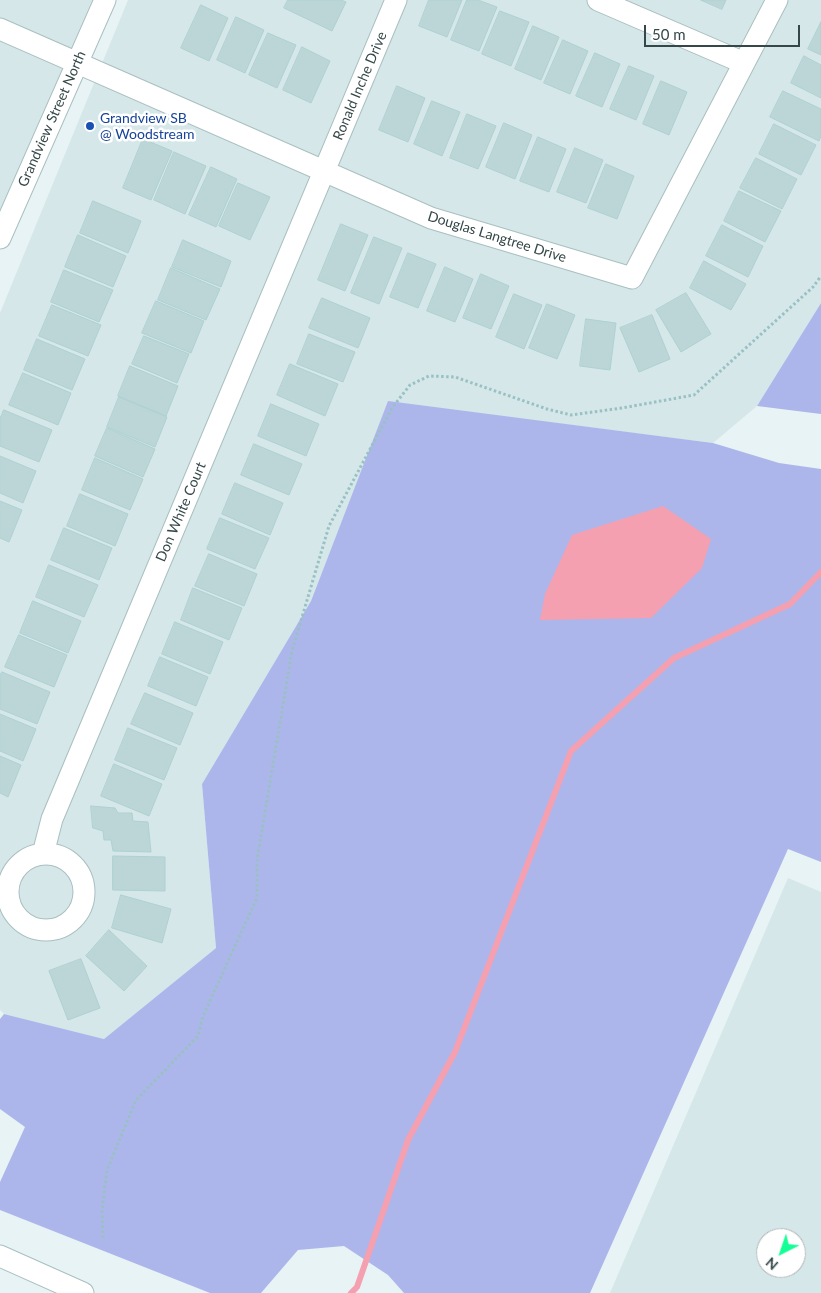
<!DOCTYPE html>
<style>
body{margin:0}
#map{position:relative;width:821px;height:1293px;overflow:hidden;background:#e7f3f4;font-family:Lato,sans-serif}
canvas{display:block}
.north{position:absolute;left:756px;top:1228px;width:50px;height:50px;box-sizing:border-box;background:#fff;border:1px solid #aeb5b6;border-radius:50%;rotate:221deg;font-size:14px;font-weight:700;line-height:20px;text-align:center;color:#354748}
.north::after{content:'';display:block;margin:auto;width:18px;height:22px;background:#13ff96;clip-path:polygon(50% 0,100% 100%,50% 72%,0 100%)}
.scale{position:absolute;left:644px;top:25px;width:156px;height:22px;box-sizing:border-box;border:2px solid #354748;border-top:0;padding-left:6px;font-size:15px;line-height:18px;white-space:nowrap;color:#354748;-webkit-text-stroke:4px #fff;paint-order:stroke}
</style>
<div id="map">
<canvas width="821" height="1293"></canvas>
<div class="north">N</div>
<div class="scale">50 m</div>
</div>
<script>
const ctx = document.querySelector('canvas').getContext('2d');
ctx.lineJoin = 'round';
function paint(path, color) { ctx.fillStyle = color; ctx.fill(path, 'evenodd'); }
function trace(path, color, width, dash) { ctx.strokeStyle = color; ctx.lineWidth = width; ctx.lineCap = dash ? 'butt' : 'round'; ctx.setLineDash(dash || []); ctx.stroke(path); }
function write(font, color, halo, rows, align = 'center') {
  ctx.font = font + ' Lato,sans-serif'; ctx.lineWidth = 5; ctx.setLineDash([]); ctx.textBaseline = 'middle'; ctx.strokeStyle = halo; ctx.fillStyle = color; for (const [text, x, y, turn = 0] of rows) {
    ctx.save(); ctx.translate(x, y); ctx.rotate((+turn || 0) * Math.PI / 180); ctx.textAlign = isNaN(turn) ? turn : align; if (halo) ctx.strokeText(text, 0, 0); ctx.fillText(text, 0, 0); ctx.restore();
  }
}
paint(new Path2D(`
 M0,0H106L0,234Z
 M128,0H821V303L757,406L713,443L388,402L311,601L202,784L216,948L104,1039L4,1014L0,1010V313Z
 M788,878L821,892V1293H610ZM766,1238H796V1268H766Z`), '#d5e7e9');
paint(new Path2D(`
 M821,303V414L757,406Z
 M388,401L713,443L779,463L821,469V862L788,849L590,1293H404L388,1275L344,1246L298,1250L261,1293H210L0,1210V1182L25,1127L0,1109V1019L4,1014L104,1039L216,948L202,784L311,601Z`), '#adb6eb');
paint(new Path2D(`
 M663,506L711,539L702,568L651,618L540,620L545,594L572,535Z`), '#f4a0b0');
trace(new Path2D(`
 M351,1293L357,1287L408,1140L455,1052L571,751L674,658L790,604L821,572`), '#f4a0b0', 6);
const building = new Path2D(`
 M288,0H341L346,2L332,31L284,8Z
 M429,0H462L447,37L419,26Z
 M467,0H478L497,7L479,51L451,40Z
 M701,0H726L722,9Z
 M201,5L228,18L209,61L181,48Z
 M500,11L529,22L511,66L482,54Z
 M236,17L264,30L245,73L217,60Z
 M821,22V55L808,49Z
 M533,26L559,37L541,80L515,69Z
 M268,33L296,45L277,88L249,75Z
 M563,40L588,51L570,94L544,83Z
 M302,47L330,61L311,103L283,90Z
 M595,53L620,64L602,107L576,96Z
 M804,56L821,65V98L791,83Z
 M629,66L654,76L636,120L610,109Z
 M661,81L687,92L669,135L643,124Z
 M397,86L425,98L408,142L379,130Z
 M783,91L821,109V136L819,141L770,117Z
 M432,101L460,112L442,156L414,144Z
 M467,114L496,126L478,169L450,158Z
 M504,123L532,135L515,179L486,167Z
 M774,124L816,145L801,175L759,154Z
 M538,137L566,149L549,192L520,181Z
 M143,139L172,151L151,200L123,188Z
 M575,148L603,160L586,203L557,192Z
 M174,152L206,166L185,214L154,200Z
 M756,158L797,179L782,209L740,188Z
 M606,164L634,176L617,219L588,208Z
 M211,167L237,179L216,227L189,215Z
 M238,183L270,197L250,240L219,226Z
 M739,191L781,211L765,242L724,221Z
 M93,201L141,221L128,253L80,233Z
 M341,224L368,235L345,291L318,280Z
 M722,225L763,246L748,277L706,256Z
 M78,235L126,256L113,287L65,267Z
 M374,237L402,248L379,304L351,293Z
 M183,240L231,261L221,287L172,267Z
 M408,253L436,264L418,308L390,297Z
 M704,261L746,284L731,310L690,288Z
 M445,267L473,279L455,322L427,311Z
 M171,268L220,289L206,320L158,300Z
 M64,270L113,290L99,322L51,302Z
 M481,274L509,286L491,329L463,318Z
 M686,293L711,334L681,352L656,310Z
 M514,294L542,305L524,349L496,337Z
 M322,298L370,318L358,348L309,328Z
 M156,301L204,321L191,353L142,333Z
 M547,304L575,315L557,359L529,348Z
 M52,305L101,325L88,356L39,336Z
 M652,315L670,359L639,372L620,328Z
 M586,319L616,323L610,370L580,366Z
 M309,334L355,352L343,382L297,364Z
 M144,336L189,354L177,383L132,364Z
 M37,339L85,359L72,390L24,370Z
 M290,364L338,384L325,416L277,395Z
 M130,366L178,386L166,416L118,396Z
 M23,373L71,393L58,425L9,405Z
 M119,397L167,417L155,447L107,427Z
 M271,404L319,424L306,456L258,436Z
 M4,410L52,430L39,462L0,446V419Z
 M107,428L155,449L143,477L95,456Z
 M254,444L302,464L289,495L241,475Z
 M0,456L36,471L23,503L0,493Z
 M95,458L143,479L130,510L82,490Z
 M235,483L283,503L270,535L222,514Z
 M80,494L128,514L115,546L67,526Z
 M0,501L22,510L9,542L0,538Z
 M220,518L269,538L255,569L207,549Z
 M64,528L112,548L99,580L51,560Z
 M209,554L257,574L244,606L195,586Z
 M49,565L98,585L84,617L36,597Z
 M193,588L242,608L229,640L181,620Z
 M33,601L81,621L68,653L20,633Z
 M175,622L223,642L210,674L162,654Z
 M19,635L67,655L54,687L5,667Z
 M160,657L208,677L196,706L148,686Z
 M2,672L50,692L37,724L0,709V676Z
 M145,693L193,713L180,745L131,724Z
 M0,714L36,729L23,761L0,751Z
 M128,728L177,748L164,780L115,760Z
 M0,756L21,765L8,797L0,793Z
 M114,764L162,784L149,816L101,796Z
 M91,806L115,808L118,813H132L133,821L148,822L151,852L113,851L111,840H104L103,831L93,828Z
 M113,856L165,857V891L113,890Z
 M121,895L171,909L162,943L112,928Z
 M109,930L147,966L124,991L86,956Z
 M81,959L100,1008L68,1020L49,971Z`);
paint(building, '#bcd6d7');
trace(building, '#aed1d2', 1);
const minor = new Path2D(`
 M598,0L744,63
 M0,29L431,218L632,278L777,0
 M0,238L105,0
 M43,854L52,819L396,0
 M8 892a38 38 0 1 1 76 0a38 38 0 1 1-76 0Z
 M0,1256L83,1293`);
trace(minor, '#a9bfc0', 23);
trace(new Path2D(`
 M0,901L10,902
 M103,1238L102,1211L107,1170L136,1100L198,1036L203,1016L257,898V860L292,651L329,526L392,408L410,385L429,376L455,377L547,409L571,415L622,408L694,395L813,287L821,276`), '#99c1c3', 3, [2.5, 2.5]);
trace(minor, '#fff', 21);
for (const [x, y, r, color] of [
 [90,126,5,"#1a4fb4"]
]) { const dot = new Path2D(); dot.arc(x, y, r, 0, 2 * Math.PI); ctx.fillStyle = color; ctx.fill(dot); trace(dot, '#fff', 2); }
write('14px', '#354748', '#fff', [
 ["Ronald Inche Drive",360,86,-67],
 ["Grandview Street North",52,119,-66],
 ["Douglas Langtree Drive",497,237,17],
 ["Don White Court",181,512,-67]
]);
write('14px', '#164399', '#fff', [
 ["Grandview SB",100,118],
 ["@ Woodstream",100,134]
], 'left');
</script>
